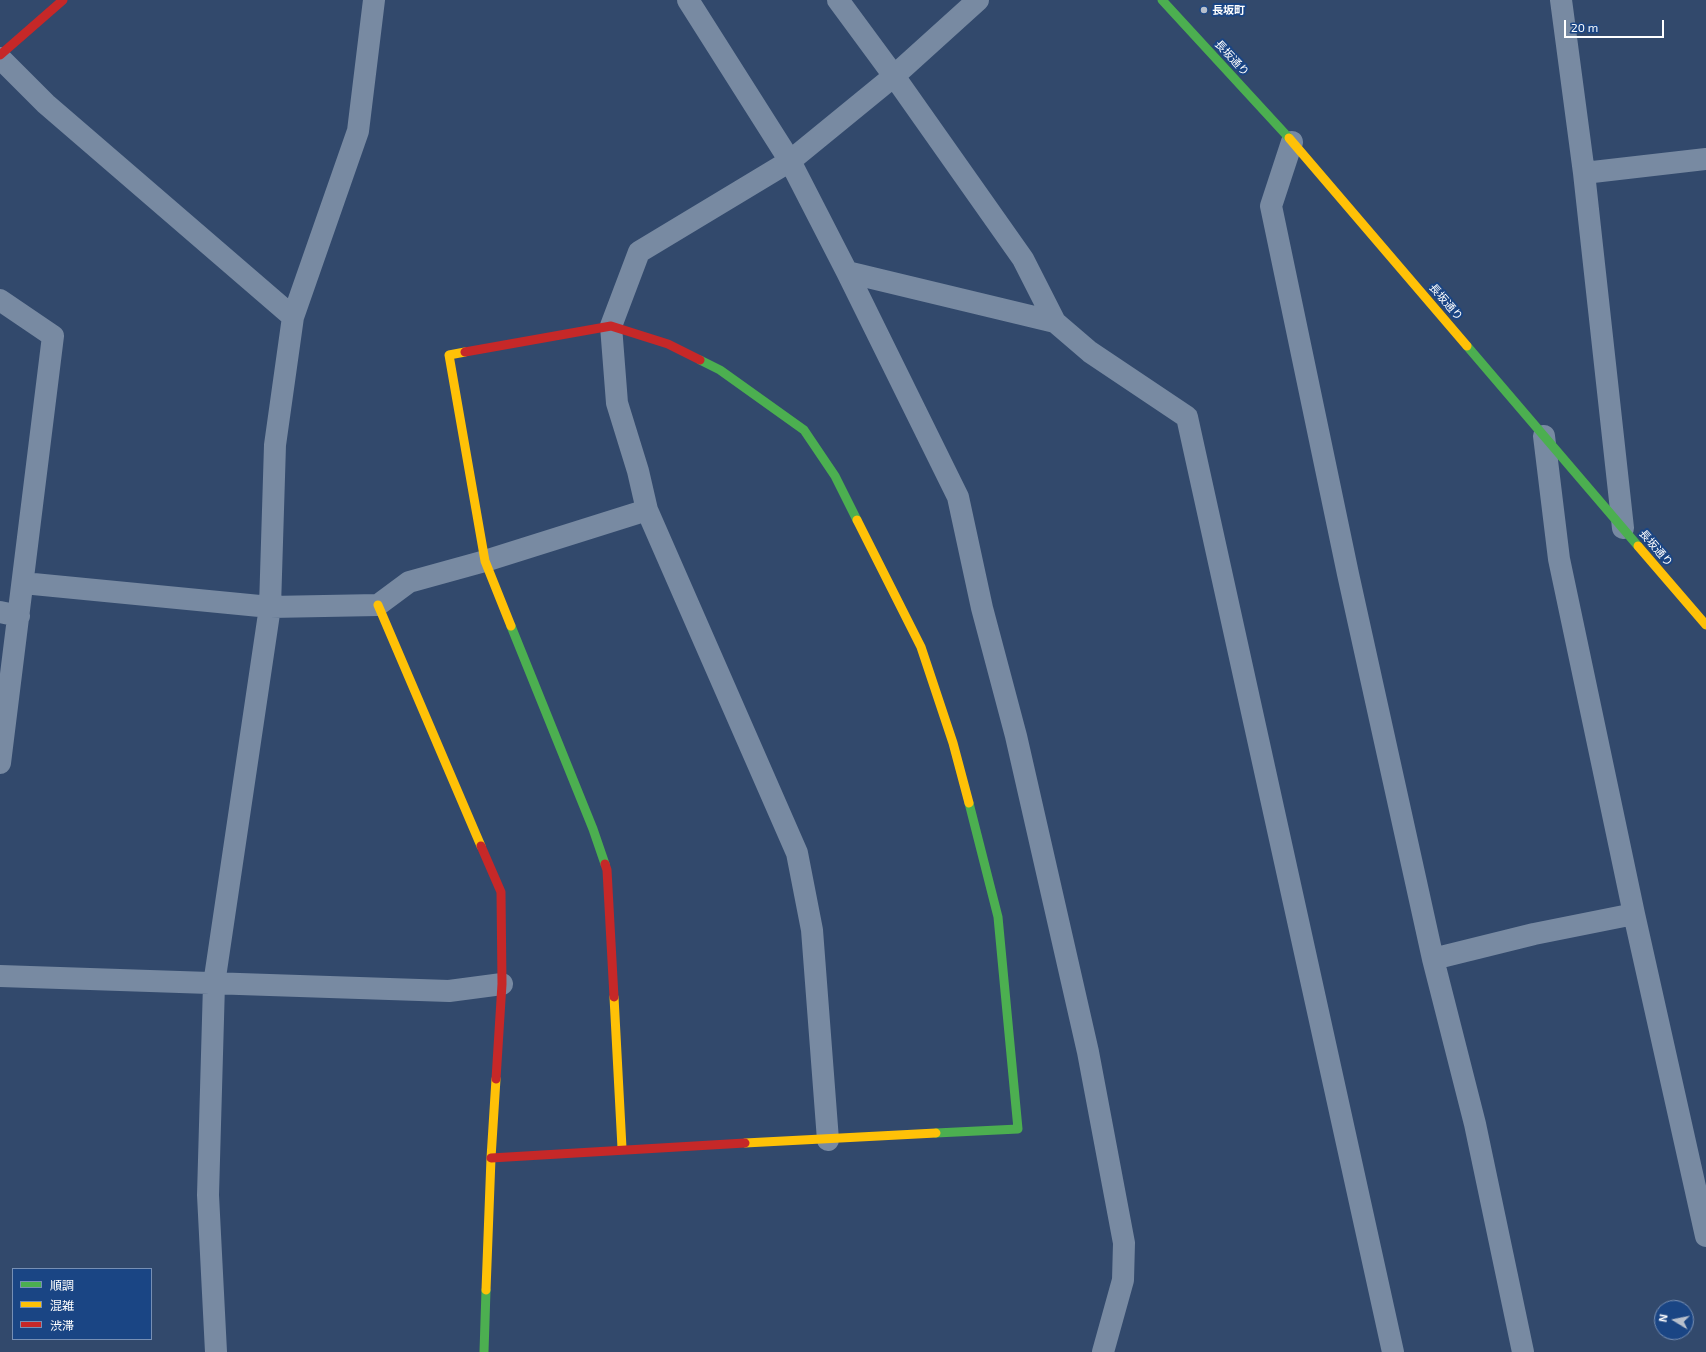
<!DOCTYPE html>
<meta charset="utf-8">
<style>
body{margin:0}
#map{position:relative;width:1706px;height:1352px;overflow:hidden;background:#32496c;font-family:"Exo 2","Noto Sans JP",sans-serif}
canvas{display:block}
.legend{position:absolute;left:12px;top:1268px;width:140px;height:72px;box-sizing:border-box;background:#1a4584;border:1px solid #768fb5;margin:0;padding:5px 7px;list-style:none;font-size:12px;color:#fff}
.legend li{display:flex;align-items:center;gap:8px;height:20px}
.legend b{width:20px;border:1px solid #768fb5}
.north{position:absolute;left:1654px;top:1300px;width:40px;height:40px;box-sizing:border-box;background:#1a4584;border:1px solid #768fb5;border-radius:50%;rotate:280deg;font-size:11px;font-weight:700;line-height:16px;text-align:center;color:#fff}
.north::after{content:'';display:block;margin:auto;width:14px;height:18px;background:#b7bfcc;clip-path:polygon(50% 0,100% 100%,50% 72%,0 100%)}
.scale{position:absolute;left:1564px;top:20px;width:100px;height:18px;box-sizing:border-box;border:2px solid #fff;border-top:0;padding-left:5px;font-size:12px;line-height:14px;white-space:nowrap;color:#fff;-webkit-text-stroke:3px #1a4584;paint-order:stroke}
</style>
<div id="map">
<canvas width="1706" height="1352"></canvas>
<ul class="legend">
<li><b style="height:5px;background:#4caf50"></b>順調</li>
<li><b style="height:5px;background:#ffc107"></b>混雑</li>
<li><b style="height:5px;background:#c62828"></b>渋滞</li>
</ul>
<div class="north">N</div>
<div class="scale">20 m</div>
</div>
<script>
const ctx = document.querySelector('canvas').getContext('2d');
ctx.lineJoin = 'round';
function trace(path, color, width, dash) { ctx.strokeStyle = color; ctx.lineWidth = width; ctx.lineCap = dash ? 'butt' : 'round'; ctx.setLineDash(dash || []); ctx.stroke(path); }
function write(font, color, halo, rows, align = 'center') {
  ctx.font = font + ' "Exo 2","Noto Sans JP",sans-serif'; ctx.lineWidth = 4; ctx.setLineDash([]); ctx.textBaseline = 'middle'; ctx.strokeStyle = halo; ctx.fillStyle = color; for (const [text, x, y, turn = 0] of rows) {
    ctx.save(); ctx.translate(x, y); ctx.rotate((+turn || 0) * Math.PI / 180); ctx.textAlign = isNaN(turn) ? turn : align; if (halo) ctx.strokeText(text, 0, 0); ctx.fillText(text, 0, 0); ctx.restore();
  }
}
trace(new Path2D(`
 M688,0L790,161L847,272L958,497L982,608L1016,736L1088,1052L1124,1243L1123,1280L1103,1352
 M838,0L894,76L1023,259L1055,322L1090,352L1187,417L1393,1352
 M1561,0L1584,173L1623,528
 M0,58L46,104L293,317
 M1292,142L1271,206L1348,574L1433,959L1475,1124L1523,1352
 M1584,173L1706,159
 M847,272L1055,322
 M0,300L53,336L0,763
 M1544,436L1559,559L1634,914L1706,1236
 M23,583L270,607L378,605L409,582L485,561L647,510
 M0,612L19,616
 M1433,959L1534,934L1634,914
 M0,976L449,991L502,984
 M828,1140L812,930L797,853L647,510L638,471L617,403L611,326L639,252L790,161L894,76L978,0
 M216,1352L208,1195L214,984L270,607L275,445L293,317L358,131L374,0`), '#788aa2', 22);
trace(new Path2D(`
 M1162,0L1289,138
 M1467,346L1638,546
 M700,360L720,370L804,430L835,476L857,520
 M511,626L593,829L605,864
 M936,1133L1018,1129L998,917L969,803
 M484,1352L486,1290`), '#4caf50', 9);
trace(new Path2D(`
 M1289,138L1467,346
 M465,352L449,355L485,561L511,626
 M857,520L921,647L953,743L969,803
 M1638,546L1706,625
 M378,605L481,846
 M614,997L622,1148
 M745,1143L936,1133
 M486,1290L491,1158L496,1079`), '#ffc107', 9);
trace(new Path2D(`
 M0,55L63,0
 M465,352L611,326L668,344L700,360
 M481,846L501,892L502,984L496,1079
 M605,864L607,870L614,997
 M491,1158L745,1143`), '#c62828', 9);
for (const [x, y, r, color] of [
 [1204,10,4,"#b7bfcc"]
]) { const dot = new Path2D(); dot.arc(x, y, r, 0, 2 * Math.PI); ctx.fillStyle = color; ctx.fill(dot); trace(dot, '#1a4584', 1.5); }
write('bold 11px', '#fff', '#1a4584', [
 ["長坂町",1212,10]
], 'left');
write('11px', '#fff', '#1a4584', [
 ["長坂通り",1232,58,47],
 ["長坂通り",1446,302,49],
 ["長坂通り",1656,548,49]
]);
</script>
